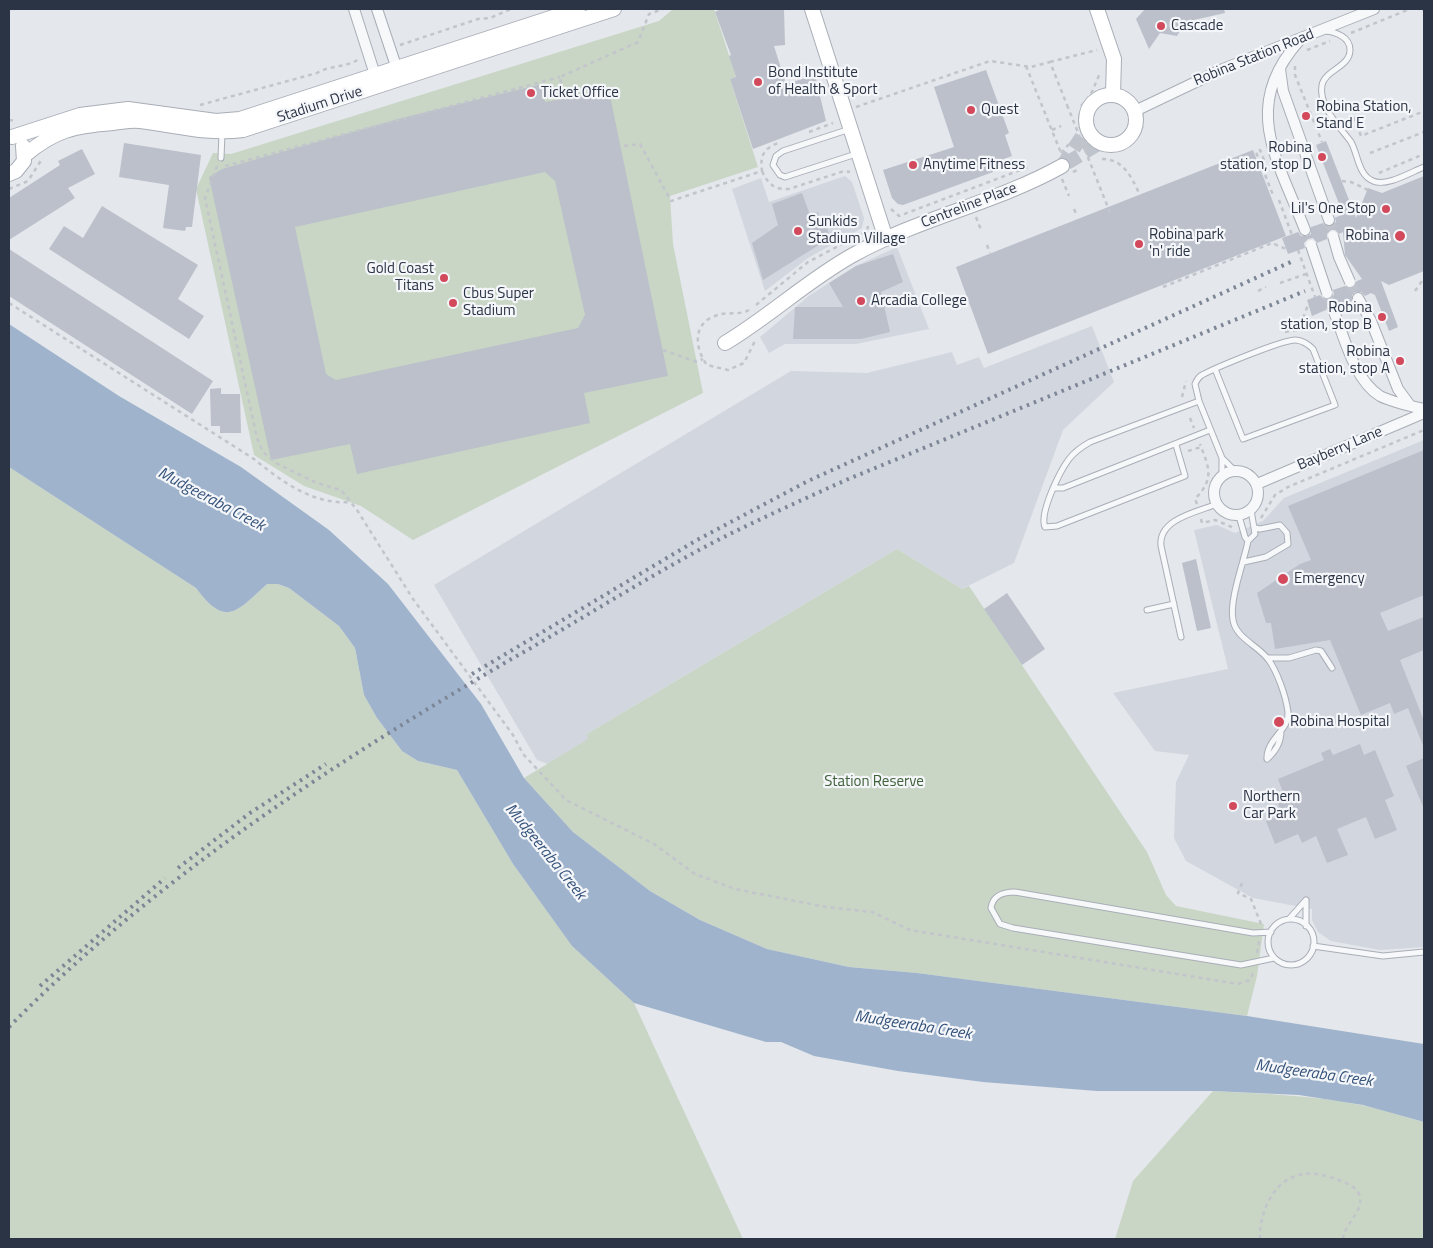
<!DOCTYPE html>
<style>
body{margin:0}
#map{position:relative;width:1433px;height:1248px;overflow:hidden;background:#e4e7ec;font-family:"Titillium Web",sans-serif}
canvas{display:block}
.frame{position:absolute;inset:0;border:10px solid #2b3445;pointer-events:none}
</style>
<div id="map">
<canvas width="1433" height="1248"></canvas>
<div class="frame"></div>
</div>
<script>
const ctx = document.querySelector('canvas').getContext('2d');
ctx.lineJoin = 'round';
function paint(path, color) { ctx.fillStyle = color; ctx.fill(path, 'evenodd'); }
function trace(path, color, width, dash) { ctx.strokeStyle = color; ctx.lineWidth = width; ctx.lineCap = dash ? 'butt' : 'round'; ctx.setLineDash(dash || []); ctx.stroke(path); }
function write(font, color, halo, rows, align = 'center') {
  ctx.font = font + ' "Titillium Web",sans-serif'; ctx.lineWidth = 4.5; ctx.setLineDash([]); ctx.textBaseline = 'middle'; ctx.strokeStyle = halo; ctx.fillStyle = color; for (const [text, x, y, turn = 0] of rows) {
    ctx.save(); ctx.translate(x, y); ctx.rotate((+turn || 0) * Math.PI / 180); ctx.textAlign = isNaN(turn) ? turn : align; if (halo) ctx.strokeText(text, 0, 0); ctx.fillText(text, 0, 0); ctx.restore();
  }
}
paint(new Path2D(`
 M845,176L852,182L864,218L862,228L808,258L765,291L732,189L761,178L769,202Z
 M897,247L929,329L856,344H785L769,353L760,337L810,295L856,266Z
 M1092,326L1114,382L1063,430L1014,563L962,589L897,549L587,734L589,739L548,764L537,760L434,585L791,371L867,373L952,352L957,365L979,357L984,368Z
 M1424,440V947L1380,950L1331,941L1318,932L1312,920V909L1253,898L1186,861L1174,838L1176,782L1189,755L1155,751L1113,693L1228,669L1194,530L1217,525L1235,533L1263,521L1284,498Z`), '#d2d6de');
paint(new Path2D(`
 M673,9H714L736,77L730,79L758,167L670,196L673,244L703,393L413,540L361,506L304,486L254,455L196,189L213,153L231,154L659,21Z
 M9,467L196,588C226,629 237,611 267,584H278L289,588L339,626L355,648L364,695L377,718L402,751L418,761L457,770L513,864L572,946L634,1003L743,1239H9Z
 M897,549L962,589L969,586L1147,852L1166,895L1176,906L1264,924L1257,976L1247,1016L917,973L849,967L767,949L700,920L650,891L573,832L524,778L588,739L587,734Z
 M1213,1091C1263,1094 1312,1095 1361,1105C1383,1109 1403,1117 1424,1122V1239H1115L1133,1181Z`), '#c9d6c5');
paint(new Path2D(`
 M9,324L119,396L241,467L329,530L388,584L481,704L524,778L573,832L650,891L700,920L767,949L849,967L917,973L1247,1016L1424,1044V1122L1363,1105L1299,1095L1213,1091H1097L983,1082L898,1071L814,1056L781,1042H766L634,1003L572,946L513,864L457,770L418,761L402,751L377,718L364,695L355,648L339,626L289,588L278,584H267C237,611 226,629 196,588L9,467Z`), '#9fb4cc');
paint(new Path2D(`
 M721,9H784L785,45L774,46L786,84L815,75L826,121L753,149L730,79L736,77L729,56L731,55L715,12Z
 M1145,9H1224L1225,13L1185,22L1177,36L1160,33L1149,49L1136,19Z
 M986,70L1009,133L1005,135L1012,156L990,164L993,172L903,205L898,204L892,198L883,170L954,147L934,87Z
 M542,84L545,102L609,91L668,376L584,393L590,423L357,474L350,444L271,460L209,177L222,169L402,118ZM545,172L555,181L585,315L578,328L336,380L326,374L295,227Z
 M1326,141L1356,218L1368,188L1382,193L1424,176V271L1389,285L1381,281L1398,327L1389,331L1375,295L1371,293L1365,296L1361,292H1355L1352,295V301L1339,306L1335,302L1330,303L1326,310L1312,316L1307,300L1320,295L1325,300L1330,299L1334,295L1333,290L1345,286L1352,288L1357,281L1362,279L1345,255L1343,232L1339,234L1335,230H1331L1327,234V239L1317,243L1313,238L1308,239L1304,243L1305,248L1288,254L1282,238L1298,232L1301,236H1307L1311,234V227L1323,223L1327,227L1332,226L1336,222L1335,218L1343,214L1316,145Z
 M124,143L201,155L192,227H186L185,231L163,228L169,185L119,177Z
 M82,149L95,174L68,188L75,198L9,240V198L60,165L58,161Z
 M1253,150L1286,236L988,354L956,267Z
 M802,193L810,215L818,212L820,220L824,218L830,238L763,280L752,243L778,225L772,204Z
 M102,206L198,265L178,299L204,316L189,339L49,249L64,226L83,238Z
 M9,249L213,381L192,414L9,296Z
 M893,254L903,282L881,292L890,332L861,339H793L795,307H843L829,283L856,266Z
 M221,388V394H240L241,433H220V426H211L210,389Z
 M1424,450V595L1380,613L1388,631L1424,617V650L1400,660L1424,721V748L1408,708L1394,714L1390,703L1361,715L1330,640L1275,649L1271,623H1266L1257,593L1300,564L1311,560L1288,506Z
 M1196,559L1211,628L1197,631L1182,563Z
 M1007,593L1045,649L1022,665L984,609Z
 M1360,744L1364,755L1375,750L1394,796L1385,800L1397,830L1375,839L1366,817L1337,829L1348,855L1327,863L1316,836L1302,843L1298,834L1275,844L1266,821L1282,815L1277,801L1285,798L1278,779L1324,760L1321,753L1330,749L1333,755Z
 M1424,758V809L1406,766Z`), '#bbc0ca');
trace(new Path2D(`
 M1329,220L1333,236
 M1350,282L1358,298
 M1327,293L1333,309`), '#bfc3cb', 10, [10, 5]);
trace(new Path2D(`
 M1067,163L1100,143
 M1062,166L1087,129`), '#bfc3cb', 14, [14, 7]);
const lane = new Path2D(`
 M1325,31C1336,32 1350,37 1350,50C1350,67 1325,70 1322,85C1318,106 1340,127 1351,142C1358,154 1358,175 1373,181C1387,187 1411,172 1424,167
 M850,129L783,151L776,156L773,165L780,175L785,177L856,154
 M221,158L222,133
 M1215,369L1243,439L1335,405L1313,349C1308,344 1304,341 1296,340C1284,339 1215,368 1202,375C1198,377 1197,380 1195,384L1199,401L1222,458L1235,471
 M1176,445L1185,476L1057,526L1045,527C1039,513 1060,471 1069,459C1075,451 1083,446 1090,442L1199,401
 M1222,458V477
 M1053,488H1063L1210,430
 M1251,510L1255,534L1248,541C1244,562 1229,600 1233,620C1236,638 1257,645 1268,659C1277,671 1286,696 1288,712C1290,730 1266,739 1267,759
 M1239,516L1245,537L1248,541
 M1244,562L1266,557L1288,544L1287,533L1280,525L1260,529L1255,528
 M1147,610L1174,604
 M1181,637L1161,546C1158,519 1197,512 1217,504
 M1267,658H1289L1316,650L1321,651L1332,668
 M1267,759C1275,752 1281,742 1281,731
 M1306,900V926
 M1289,919L1306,900
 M1268 942a23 23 0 1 1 46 0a23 23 0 1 1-46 0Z
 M1271,932L1253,933L1015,892C1003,892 993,895 991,908L1000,924L1013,928L1241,965L1274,958
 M1313,946L1383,956L1424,952`);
const street = new Path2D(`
 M354,9L377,81
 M377,9L397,69
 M1299,41C1240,107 1278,160 1305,230
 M1280,69L1283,91L1329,220
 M1135,111L1223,69L1374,9
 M1358,298L1371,321L1398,389L1409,404
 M1333,309C1344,336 1354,380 1380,396C1389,401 1414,407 1424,409
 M1214 493a22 22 0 1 1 44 0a22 22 0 1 1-44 0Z
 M1257,484L1424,413`);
const secondary = new Path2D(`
 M812,9L886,239
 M1097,9L1114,59L1113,94
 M1086 120a25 25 0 1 1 50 0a25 25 0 1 1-50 0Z
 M12,137L80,115L128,109L216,121L240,119L578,9
 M25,155C55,130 74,126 113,123C122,122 131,120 140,121C175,125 207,135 243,130L614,9
 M9,174L16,171L24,161L23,146
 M725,343C770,316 808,280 853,255C919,218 996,203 1062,166`);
trace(lane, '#a9aeb7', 7);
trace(street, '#a9aeb7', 12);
trace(secondary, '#a9aeb7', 16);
trace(new Path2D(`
 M1423,9L1424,11
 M1351,33L1410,9
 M400,45L478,19L490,18L511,9
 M1307,50L1330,41
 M1050,62L1097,50
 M1026,66L1061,153
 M1295,66V75L1322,142
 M564,99L560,77L638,42L649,14L663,9
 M200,105L317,73C330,65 346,68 359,59
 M1081,106L1091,94L1100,73
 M856,107L990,61L1031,67L1050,62L1067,105
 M1354,117L1361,136L1422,112
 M9,120L17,121
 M1052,130L1061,126
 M809,132L833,123
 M624,146L640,144L671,201L762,171C760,156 763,149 778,143
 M1061,153L1070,143
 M1370,153L1424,132
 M1102,159C1123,159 1131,176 1139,193
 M1264,160L1260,150L1256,152L1273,195
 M217,166L205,198L257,438L263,452L276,463L317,483L341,490L357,510L413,599L513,735L523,754L566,800L654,844L695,874L735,889L826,907L872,912L910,930L1238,984L1250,980L1254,971
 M225,166L560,77
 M762,171C768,184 774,190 789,189L844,171L850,172
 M1073,172L1080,169
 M1379,173L1424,154
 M1062,179L1069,196
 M1342,181L1351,182L1368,190
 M9,189L28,181L42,159
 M1279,200L1292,235
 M891,209L899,216L1031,166
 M1074,209L1077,216
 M976,217L981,230
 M987,245L990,253
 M1280,283L1306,274
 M1163,287L1272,243L1286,249
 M1258,291L1266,287
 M1415,291L1424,278
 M9,303L254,459C281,481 313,505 350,502
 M756,305L808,262L867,231L868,226
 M749,310C738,316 726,311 715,316C692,324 695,349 707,365L728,370L744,363L756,339
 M1303,318L1308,305
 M1285,332L1297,330
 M663,350L697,362L703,359
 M1182,397L1186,381
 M1190,418L1194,428
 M1188,451L1201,447
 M1197,504L1195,499C1215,478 1209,468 1200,444
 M1261,518L1275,495L1288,487L1424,430
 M1201,519L1202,523L1215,520L1232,527
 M1242,883L1238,893L1251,899L1261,924
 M1257,953L1259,941
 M1260,1239C1259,1215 1272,1181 1299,1175C1313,1171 1328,1176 1341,1181C1349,1184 1358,1188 1360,1197C1363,1213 1344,1224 1343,1239`), '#c2c5cb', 2.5, [4, 4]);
trace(lane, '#f7f8fa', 5);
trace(street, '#f7f8fa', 10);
trace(secondary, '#fff', 14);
trace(new Path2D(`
 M472,674L697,540L808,481L1293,261
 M178,868L250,813L326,764
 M40,986L165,878
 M9,1027C155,879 329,766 508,661C577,622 644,579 714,542C757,520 802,500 846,480L1305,291`), '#7d8696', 4, [2.5, 5]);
const streetBridge = new Path2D(`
 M1333,236L1339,257L1350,282
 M1311,245L1327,293`);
trace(streetBridge, '#a9aeb7', 12, []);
trace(new Path2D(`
 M1067,105L1111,215
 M1298,250L1315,297`), '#c2c5cb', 2.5, [4, 4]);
trace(streetBridge, '#f7f8fa', 10);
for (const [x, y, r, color] of [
 [1161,26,5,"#d1495b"],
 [758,82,5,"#d1495b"],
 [531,93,5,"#d1495b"],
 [971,110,5,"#d1495b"],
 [1306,116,5,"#d1495b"],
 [1322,157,5,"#d1495b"],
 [913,165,5,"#d1495b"],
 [1386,209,5,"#d1495b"],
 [798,231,5,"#d1495b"],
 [1400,236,6,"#d1495b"],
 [1139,244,5,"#d1495b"],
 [444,278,5,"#d1495b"],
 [861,301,5,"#d1495b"],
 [453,303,5,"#d1495b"],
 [1382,317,5,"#d1495b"],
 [1400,361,5,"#d1495b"],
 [1283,579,6,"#d1495b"],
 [1279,722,6,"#d1495b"],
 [1233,806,5,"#d1495b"]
]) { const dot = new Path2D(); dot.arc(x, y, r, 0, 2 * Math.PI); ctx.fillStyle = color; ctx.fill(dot); trace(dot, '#f4f6f9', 2); }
write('15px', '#2b3445', '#f4f6f9', [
 ["Cascade",1171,26],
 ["Bond Institute",768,73],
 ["of Health & Sport",768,90],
 ["Ticket Office",541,93],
 ["Robina Station,",1316,107],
 ["Stand E",1316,124],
 ["Quest",981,110],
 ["Robina",1312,148,"right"],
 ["station, stop D",1312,165,"right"],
 ["Anytime Fitness",923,165],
 ["Lil's One Stop",1376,209,"right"],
 ["Sunkids",808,222],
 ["Stadium Village",808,239],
 ["Robina park",1149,235],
 ["'n' ride",1149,252],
 ["Robina",1389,236,"right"],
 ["Gold Coast",434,269,"right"],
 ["Titans",434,286,"right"],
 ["Cbus Super",463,294],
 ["Stadium",463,311],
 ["Arcadia College",871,301],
 ["Robina",1372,308,"right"],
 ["station, stop B",1372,325,"right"],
 ["Robina",1390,352,"right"],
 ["station, stop A",1390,369,"right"],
 ["Emergency",1294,579],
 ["Robina Hospital",1290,722],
 ["Northern",1243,797],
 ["Car Park",1243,814]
], 'left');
write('15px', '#2b3445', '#f4f6f9', [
 ["Robina Station Road",1254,58,-22],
 ["Stadium Drive",320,105,-18],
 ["Centreline Place",969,206,-21],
 ["Bayberry Lane",1340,449,-23]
]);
write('15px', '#3f6138', '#f4f6f9', [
 ["Station Reserve",874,782]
]);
write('italic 16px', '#34527a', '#f4f6f9', [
 ["Mudgeeraba Creek",211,500,28],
 ["Mudgeeraba Creek",545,852,51],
 ["Mudgeeraba Creek",913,1026,9],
 ["Mudgeeraba Creek",1314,1074,8]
]);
</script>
